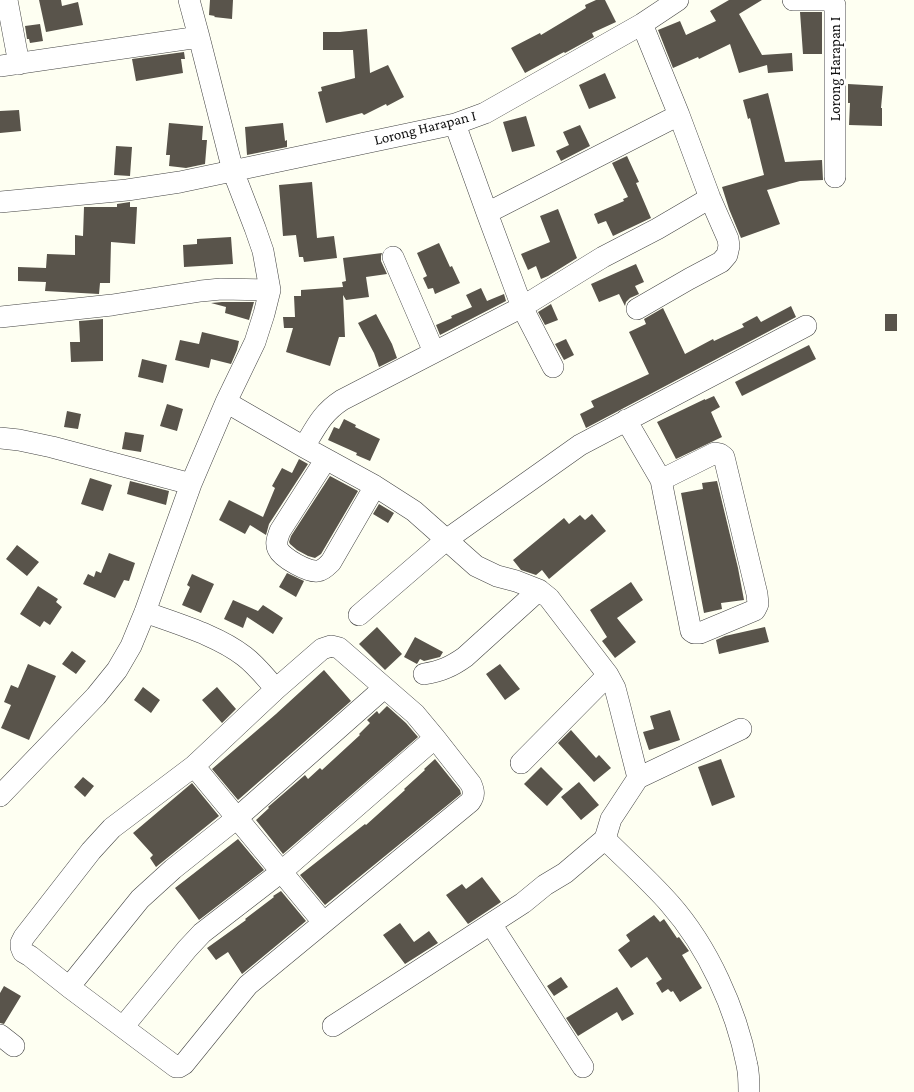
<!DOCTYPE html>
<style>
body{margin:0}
canvas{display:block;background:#fefff2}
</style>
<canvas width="914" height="1092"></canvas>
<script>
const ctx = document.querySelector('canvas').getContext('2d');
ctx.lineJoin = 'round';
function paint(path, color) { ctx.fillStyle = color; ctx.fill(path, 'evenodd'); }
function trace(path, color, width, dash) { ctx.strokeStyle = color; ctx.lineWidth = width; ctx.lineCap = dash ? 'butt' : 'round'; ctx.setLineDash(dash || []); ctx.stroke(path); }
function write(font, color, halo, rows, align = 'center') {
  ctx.font = font + ' "Crimson Pro",serif'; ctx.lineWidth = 5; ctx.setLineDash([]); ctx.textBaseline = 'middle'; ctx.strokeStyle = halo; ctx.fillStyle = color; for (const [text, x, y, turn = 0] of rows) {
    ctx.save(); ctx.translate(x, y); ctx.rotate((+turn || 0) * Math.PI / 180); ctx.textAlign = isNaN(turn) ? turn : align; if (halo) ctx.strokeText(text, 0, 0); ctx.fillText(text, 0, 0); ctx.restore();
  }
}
paint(new Path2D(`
 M39,0H61L62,6L78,2L83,25L46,32Z
 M210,0H233L232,19L214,17L215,16L209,15Z
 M596,0H605L616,22L592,33L594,37L565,53L564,52L525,73L511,48L540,33L541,35L586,8L585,5Z
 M729,0H762L739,14L762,55L792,53L793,71L768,73L767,65L739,73L730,44L699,59L698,57L673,68L658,30L680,21L686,35L716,21L710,11Z
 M800,12H822V54H803Z
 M40,24L43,41L30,43L29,39H27L25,26Z
 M367,29L370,73L388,65L404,97L387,106L386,104L364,115L362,113L326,123L318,92L322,91L321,87L355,78L353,50H323V32H340Z
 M184,52L185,59H181L183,73L136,81L132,59Z
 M605,73L616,98L589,109L579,85Z
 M848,84L883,86L881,108H882V126L849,125L850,103H848Z
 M768,93L785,162L822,160L823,180L800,181L767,190L780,224L741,238L729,209L722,187L764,175L750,118L748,119L743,100Z
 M19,110L21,131L0,133V111Z
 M526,116L535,146L512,152L503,122Z
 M169,123L203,126L202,140H207L205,164L186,168L169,166L170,155H166Z
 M283,123L285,141L287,140V147L247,155L245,127Z
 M580,125L590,146L561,161L556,151L569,145L563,132Z
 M116,146L132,147L130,176L114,175Z
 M627,156L639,182L636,183L651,218L613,236L606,221L598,224L594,214L624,201L623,199L628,197L612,163Z
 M312,182L317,238L334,236L337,258L304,262L303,257H299L296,235L283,236L279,185Z
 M130,202V207H137L135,244L111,242L110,283H100L99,294L45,291L46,282L18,281V267L46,268L47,254L75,255V235L83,236L84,207H117V204Z
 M558,209L577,258L548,276L541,279L536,266L528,270L521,254L550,242L540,216Z
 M231,237L233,264L184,267L183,245L197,244V239Z
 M439,243L450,267L452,266L460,283L435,294L433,288L428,289L423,278L427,276L417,253Z
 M382,253L381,256V261L387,274L366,277L369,297L346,300L343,295L345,337H339L330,366L286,352L293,328H284L283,317H295L294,296H301V290L343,287L342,282L346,281L343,258Z
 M636,264L644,282L635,286L639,294L630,298L626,302L625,306L619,294L599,302L591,284Z
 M481,288L487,301L504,294L506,301L440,335L436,325L452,318L451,316L472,307L466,295Z
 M222,302H254L249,320L225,313L226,307L211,303Z
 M551,304L558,320L545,325L538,312Z
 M791,306L796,317L586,428L580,414L594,407L591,401L649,374L629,332L646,324L644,319L663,308L685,354L713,339L714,341L744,327L742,324L757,316L761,322Z
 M376,314L392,344L397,358L379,367L374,353L358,323Z
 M885,314H897V331H885Z
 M103,319V361L71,362L70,342H80L79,321Z
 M202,332L239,341L237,350L231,364L211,359L209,368L175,360L180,340L199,344Z
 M566,339L574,355L564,360L555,344Z
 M809,345L816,359L742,396L735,382Z
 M142,359L167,365L163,383L138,377Z
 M714,396L720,407L711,412L722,437L676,459L657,422L705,399V400Z
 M167,404L183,409L177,431L160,426Z
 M67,411L81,414L78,429L64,427Z
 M344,419L356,425L355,427L380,439L370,461L356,455L357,453L328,440L334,427L339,429Z
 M125,432L144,435L141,452L122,449Z
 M299,459L308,464L269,524L266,535L250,525L245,534L219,520L229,500L263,517L275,488L272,486L282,468L292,473Z
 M330,476L358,491L321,554L315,558L308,556L297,550L290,544L289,542L291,536Z
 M90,478L112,485L103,511L81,504Z
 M130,481L169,491L166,505L127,494Z
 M717,481L738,568L744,600L721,603L722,609L704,613L681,493L703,489L702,483Z
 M379,504L394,513L388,523L373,514Z
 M592,514L606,531L549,579L542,570L536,575L521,570L513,560L564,518L569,524L580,515L585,520Z
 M17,545L39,562L27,576L6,559Z
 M109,553L135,563L129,581L124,580L115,598L83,584L88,574L94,577L96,571L101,573Z
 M287,573L304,581L296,597L279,587Z
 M192,574L214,584L201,613L182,605L190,587L187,585Z
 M631,582L643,600L617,618L636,642L615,658L602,641L607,637L590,610Z
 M38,586L58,599L56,602L62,607L50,625L44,621L40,627L20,614Z
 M233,600L258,611L263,605L283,618L273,634L247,617L243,628L224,619Z
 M377,627L402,654L385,670L359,644Z
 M765,627L769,642L719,654L716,640L725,636Z
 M415,637L443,652L440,657L424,661L420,659L417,664L404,657Z
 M72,651L86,661L76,674L62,664Z
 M28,664L56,676L29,740L1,728L11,705L4,702L11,685L18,688Z
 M500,664L520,689L505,700L486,674Z
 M324,670L351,701L238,800L212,769L276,714Z
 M143,687L160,700L151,713L134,700Z
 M217,687L236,709L222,723L202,700Z
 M387,706L406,723L418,737L283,854L256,820L269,808L268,807L305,775L308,779L320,768L322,770L360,735L359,734L370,723L367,720L377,711L379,714Z
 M670,710L680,740L649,750L643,732L654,729L650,716Z
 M571,730L596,758L599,755L611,768L594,782L558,743Z
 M435,759L460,790L461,794L325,905L300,875L365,824L366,825L405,790L404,789L425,770L424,769Z
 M721,759L735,797L712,806L698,767Z
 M541,767L563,789L547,806L524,784Z
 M83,777L94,786L85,797L74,787Z
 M579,782L599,805L581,820L561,797Z
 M192,783L219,816L156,867L150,858L153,855L133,833Z
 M238,839L264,870L199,920L183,898L175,888Z
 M482,877L501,902L468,924L446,895L462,884L466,889Z
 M281,891L306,921L242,974L228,952L216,960L207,948L246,920L245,919L274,897L273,896Z
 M654,915L660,922L664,919L677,938L679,937L689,951L682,955L702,988L680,1002L673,991L671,992L668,989L662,993L656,983L662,979L647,957L631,968L618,950L630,941L626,935Z
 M400,923L414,942L429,931L438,943L405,964L383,935Z
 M561,977L568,987L554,996L547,986Z
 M4,986L21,996L4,1024L0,1023V993Z
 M617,987L634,1014L622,1021L617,1012L578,1036L566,1018Z`), '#59544b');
const minor = new Path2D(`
 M7,0L19,64
 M793,0H828L833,2L835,5V177
 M0,66L199,37
 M455,124L487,213L522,307L553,367
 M0,202L127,190L180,182L455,124L485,113L642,24L678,0
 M487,213L679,115
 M393,257L434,352
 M637,309L689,279L721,262L727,255L729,246L728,239L710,198L679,115L642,24
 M0,317L112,305L201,291L221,289L270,290
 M226,402L304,447L375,486L414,511L476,566L497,576L516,581L539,590L549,598L608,675L615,688L620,707L638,778L611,819L605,839L565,873L545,885L523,903L333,1026
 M626,420L661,480L691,631L694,633H700L755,610L758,604L757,594L724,457L720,454L715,453L661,480
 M0,438L19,440L52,447L191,484
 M304,447C316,427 322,413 342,400L522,307L603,257L657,229L710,198
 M326,459L280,531C278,537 275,543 278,549C282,558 309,573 318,571C324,570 327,566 331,562L375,486
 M145,612C177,624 217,635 244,656C256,665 266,678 276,689L194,766L112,828L91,851L24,937L21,943V947L23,952L30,956L69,987L176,1067H179L184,1064L248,985L470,802C475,795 474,791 471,784L435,738L415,714L339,648L331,646L322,649L276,689
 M359,615L446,540L580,445L806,326
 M424,674C441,671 451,667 465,657L539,590
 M521,763L608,675
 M194,766L323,922
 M638,778L741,729
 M0,796L96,696L117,670L131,646L145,612L191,484L226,402L255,342L264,314L270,290L263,251L255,228L233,171L199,37L189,0
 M605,839C627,861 650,881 670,904C708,947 736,1009 747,1065C749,1074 749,1083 749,1092
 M491,924L583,1067
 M69,987L140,899L173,869L237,818L384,688
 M123,1027L187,949L202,933L281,872L435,738
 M0,1035L14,1046`);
trace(minor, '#434343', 22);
trace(minor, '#fff', 21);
write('15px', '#101010', '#fff', [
 ["Lorong Harapan I",835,69,-90],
 ["Lorong Harapan I",425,128,-14]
]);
</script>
